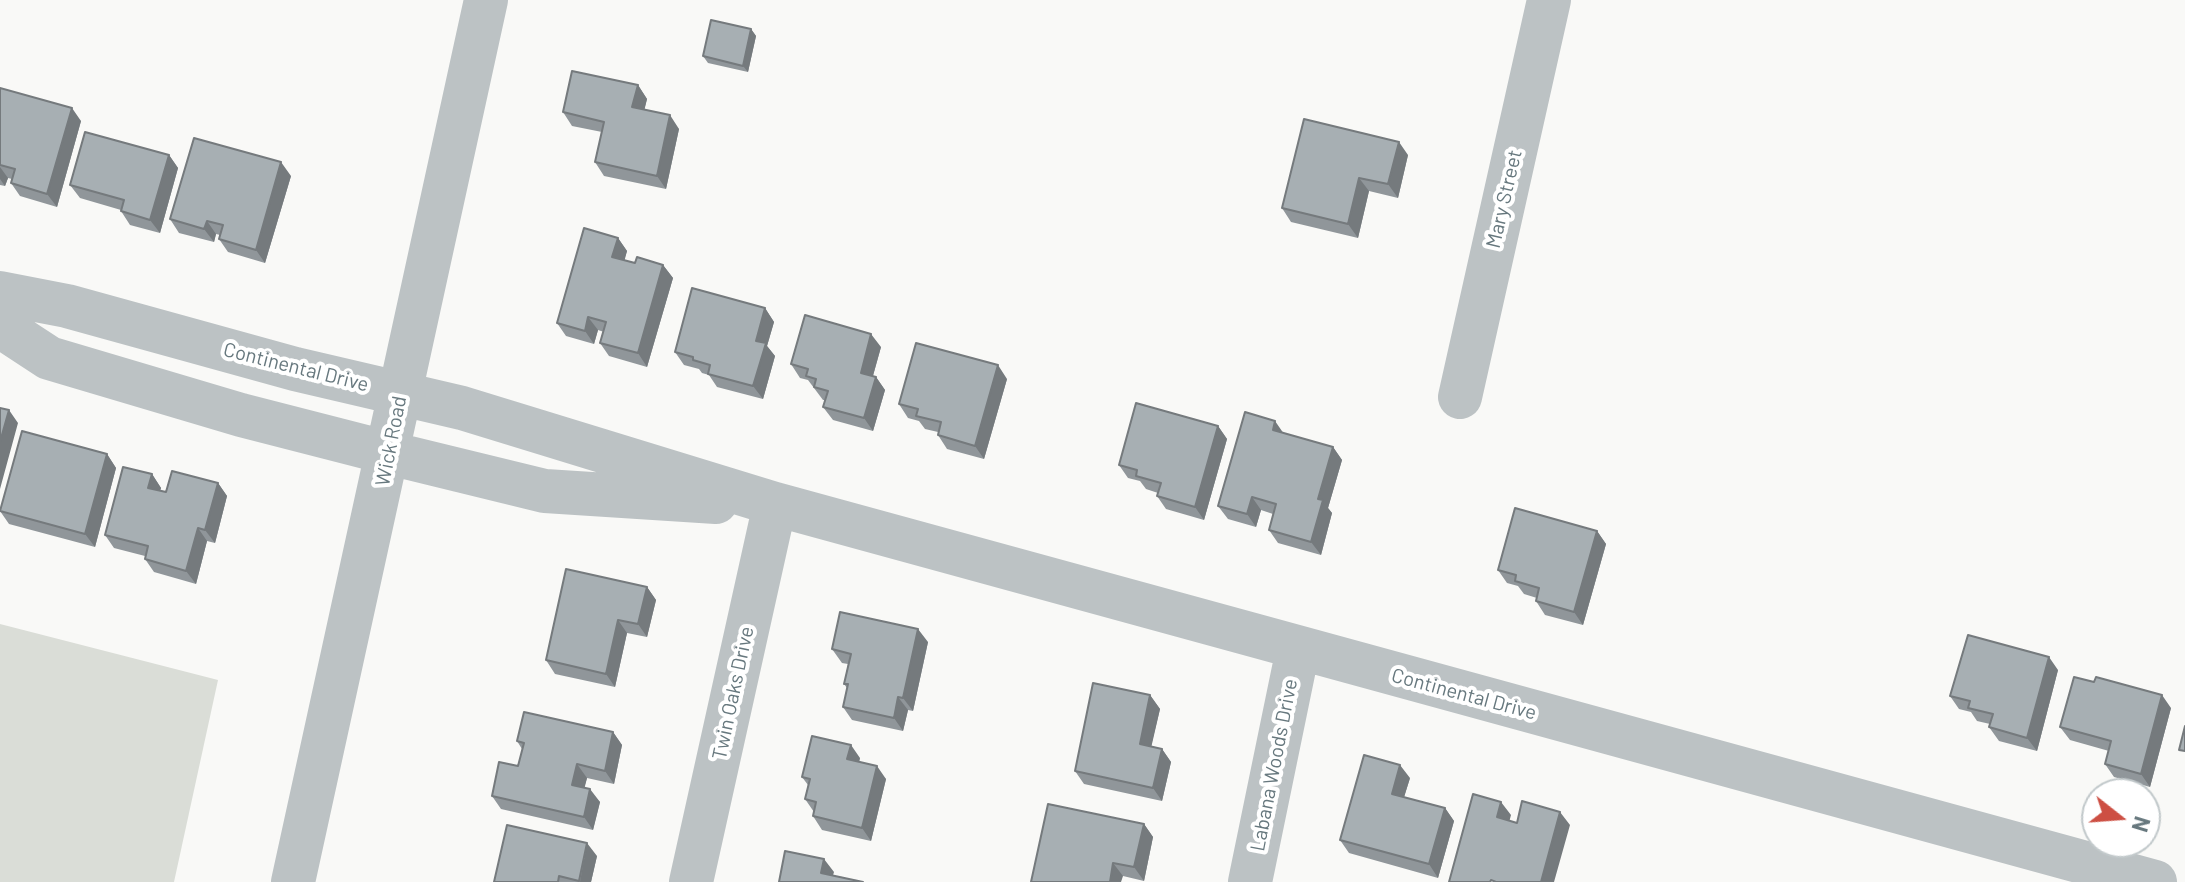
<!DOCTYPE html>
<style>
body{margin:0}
#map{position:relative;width:2185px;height:882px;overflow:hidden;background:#f9f9f7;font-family:Barlow,sans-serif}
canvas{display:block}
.north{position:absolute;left:2081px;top:778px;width:80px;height:80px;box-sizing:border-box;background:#fff;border:2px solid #c2c9cb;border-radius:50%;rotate:107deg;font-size:22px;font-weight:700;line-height:32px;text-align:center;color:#67787e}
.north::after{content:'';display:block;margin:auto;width:28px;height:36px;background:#cd4f43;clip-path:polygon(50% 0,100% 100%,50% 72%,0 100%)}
</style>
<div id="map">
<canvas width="2185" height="882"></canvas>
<div class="north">N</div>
</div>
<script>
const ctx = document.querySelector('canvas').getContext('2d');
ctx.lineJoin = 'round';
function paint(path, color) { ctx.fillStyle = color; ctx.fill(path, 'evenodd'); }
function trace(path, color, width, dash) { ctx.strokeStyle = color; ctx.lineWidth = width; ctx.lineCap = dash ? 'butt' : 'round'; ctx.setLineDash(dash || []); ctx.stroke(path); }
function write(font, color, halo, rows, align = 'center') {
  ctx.font = font + ' Barlow,sans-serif'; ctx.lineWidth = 8; ctx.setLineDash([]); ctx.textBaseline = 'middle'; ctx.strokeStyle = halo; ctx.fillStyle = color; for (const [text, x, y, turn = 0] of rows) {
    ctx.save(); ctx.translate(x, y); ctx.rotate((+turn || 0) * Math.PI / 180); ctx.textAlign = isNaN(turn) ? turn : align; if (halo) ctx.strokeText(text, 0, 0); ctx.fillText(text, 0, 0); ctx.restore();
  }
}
paint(new Path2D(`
 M0,624L218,680L174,882H0Z`), '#daddd7');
trace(new Path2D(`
 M0,293L67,306L295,369L462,408L775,504L2155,882
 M0,326L49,358L241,415L389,453L545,491L716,502
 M1460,397L1549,0
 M293,882L486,0
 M691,882L775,504
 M1250,882L1298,649`), '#bcc2c4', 44);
paint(new Path2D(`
 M751,29L756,36L748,72L708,63L703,56Z
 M638,85L647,99L644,110L679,129L666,189L604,176L595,162L602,132L572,126L563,112Z
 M0,88L81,121L57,207L20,196L11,183L12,179L8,178L5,186L0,185Z
 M169,155L178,168L160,233L130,225L121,211V210L80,198L70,185Z
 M1408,155L1398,198L1369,191L1358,238L1291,222L1282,208Z
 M291,176L265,263L228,252L219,239L220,235L216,234L214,242L179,233L170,219Z
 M618,238L627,251L624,260L635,263L663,265L673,278L647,367L609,356L600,343L604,332L598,330L594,344L566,336L557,323Z
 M765,308L774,322L767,346L775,356L763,399L717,387L709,375L702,373L699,369L684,365L675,352Z
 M881,347L873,376L876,377L885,390L873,431L833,420L823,407L825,400H823L808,380L800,378L791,364Z
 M1007,379L984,459L947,449L938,435V432L925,429L919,421L908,418L899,404Z
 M1218,426L1227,439L1204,520L1166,509L1157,496L1158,493L1146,489L1140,481L1128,478L1119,465Z
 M1283,433L1333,447L1342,460L1328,508L1332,513L1321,555L1278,543L1269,530L1273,514L1261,510L1256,527L1228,519L1218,506Z
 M107,454L116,468L95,547L9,524L0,511Z
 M152,474L161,488L160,490L166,492L218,483L227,496L215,543L207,541L196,584L154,572L145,559V556L114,548L105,535Z
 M1597,531L1606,544L1583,625L1545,615L1536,601L1537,598L1524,594L1518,586L1507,583L1498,570Z
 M647,587L656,600L647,637L627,633L615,687L555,674L546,660Z
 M928,642L913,711L908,710L903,731L852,720L843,707L847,688L844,684L848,664L842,663L832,649Z
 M2058,670L2037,751L1999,741L1989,727L1990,724L1977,721L1971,712L1959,709L1950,696Z
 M1150,695L1160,709L1151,746L1162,749L1171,762L1162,801L1084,784L1075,771Z
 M2171,708L2150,787L2114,777L2105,764L2109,751L2070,740L2060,727Z
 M613,732L622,745L614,784L587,778L584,788L600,802L593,830L501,809L492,796L518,766L522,749L517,741Z
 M860,758L859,762L886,779L871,841L822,830L813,816L814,812L805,799L808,785L802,777Z
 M1410,778L1404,797L1445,808L1454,821L1438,878L1349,853L1340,840Z
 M1144,824L1153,837L1144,881L1123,876L1031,882Z
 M597,856L591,882H494Z`), '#90969a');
paint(new Path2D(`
 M751,29L756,36L748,72L743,66Z
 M638,85L647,99L642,120L632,107Z
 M72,108L81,121L57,207L47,194Z
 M670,115L679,129L666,189L657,176Z
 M1399,142L1408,155L1398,198L1388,184Z
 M169,155L178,168L160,233L150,220Z
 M281,162L291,176L265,263L256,250Z
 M0,167L8,178L5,186L0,179Z
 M1359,178L1369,191L1358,238L1348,224Z
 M207,221L216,234L214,242L204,229Z
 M618,238L627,251L622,270L612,257Z
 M663,265L673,278L647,367L638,353Z
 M765,308L774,322L767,346L775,356L763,399L753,386L756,341Z
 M588,317L598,330L594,344L585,331Z
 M871,334L881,347L870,386L861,373Z
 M998,365L1007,379L984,459L975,446Z
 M876,377L885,390L873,431L864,418Z
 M9,410L18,423L0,489V442Z
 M1275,421L1284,434L1273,430Z
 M1218,426L1227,439L1204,520L1195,507Z
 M1333,447L1342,460L1328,508L1332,513L1321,555L1311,542L1318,499Z
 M107,454L116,468L95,547L85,534Z
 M152,474L161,488L157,501L148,488Z
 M218,483L227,496L215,543L205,530Z
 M1252,497L1261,510L1256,527L1247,514Z
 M198,528L207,541L196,584L186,571Z
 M1597,531L1606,544L1583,625L1574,612Z
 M647,587L656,600L647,637L638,624Z
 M618,620L627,633L615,687L606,674Z
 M918,629L928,642L913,711L903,698Z
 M2049,657L2058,670L2037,751L2027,738Z
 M1150,695L1160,709L1149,757L1140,744Z
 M2162,695L2171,708L2150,787L2141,774Z
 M898,697L908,710L903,731L894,718Z
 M613,732L622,745L614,784L605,771Z
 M851,745L860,758L856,772L847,759Z
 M1162,749L1171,762L1162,801L1153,788Z
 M577,764L587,778L582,798L572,785Z
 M1400,765L1410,778L1401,807L1392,794Z
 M877,766L886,779L871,841L862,828Z
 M590,789L600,802L593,830L584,817Z
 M1501,802L1511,815L1507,830L1497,817Z
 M1445,808L1454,821L1438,878L1429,864Z
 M1560,812L1570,825L1554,882H1541Z
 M1144,824L1153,837L1144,881L1134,867Z
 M587,843L597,856L591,882H580Z
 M824,859L834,872L831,882L821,873Z
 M1113,863L1123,876L1121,882H1110Z`), '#757a7d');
const building = new Path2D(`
 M711,20L751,29L743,66L703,56Z
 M572,71L638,85L632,107L670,115L657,176L595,162L604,122L563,112Z
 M0,88L72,108L47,194L11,183L15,169L0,165Z
 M1304,119L1399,142L1388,184L1359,178L1348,224L1282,208Z
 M85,132L169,155L150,220L121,211L124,200L70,185Z
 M194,138L281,162L256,250L219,239L223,225L207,221L204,229L170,219Z
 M584,228L618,238L612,257L635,263L637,257L663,265L638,353L600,343L606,322L588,317L585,331L557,323Z
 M692,288L765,308L756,341L766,343L753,386L708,374L710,365L693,360V357L675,352Z
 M805,315L871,334L861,373L876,377L864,418L823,407L828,391L814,387L816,379L806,376L808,369L791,364Z
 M916,343L998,365L975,446L938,435L941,422L916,416L918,409L899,404Z
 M1136,403L1218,426L1195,507L1157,496L1161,483L1136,476L1137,470L1119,465Z
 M0,408L9,410L0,442Z
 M1245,412L1275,421L1273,430L1333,447L1318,499L1323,500L1311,542L1269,530L1276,504L1252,497L1247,514L1218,506Z
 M22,431L107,454L85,534L0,511Z
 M123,467L152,474L148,488L166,492L172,471L218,483L205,530L198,528L186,571L145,559L148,546L105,535Z
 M1515,508L1597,531L1574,612L1536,601L1539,588L1515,581L1516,575L1498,570Z
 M566,569L647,587L638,624L618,620L606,674L546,660Z
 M840,612L918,629L903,698L898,697L894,718L843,707L848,684H844L851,654L832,649Z
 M1968,635L2049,657L2027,738L1989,727L1993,714L1968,708L1970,701L1950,696Z
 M2074,677L2094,682L2096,677L2162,695L2141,774L2105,764L2111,741L2060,727Z
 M1093,683L1150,695L1140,744L1162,749L1153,788L1075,771Z
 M524,712L613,732L605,771L577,764L572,785L590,789L584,817L492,796L499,762L518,766L524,743L517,741Z
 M2185,726V751L2179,750Z
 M812,736L851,745L847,759L877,766L862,828L813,816L816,802L805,799L810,779L802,777Z
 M1364,755L1400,765L1392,794L1445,808L1429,864L1340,840Z
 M1473,794L1501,802L1497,817L1517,823L1522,801L1560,812L1541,882H1496L1491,880L1490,882H1449Z
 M1048,804L1144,824L1134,867L1113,863L1110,882H1031Z
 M507,825L587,843L579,881L559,876L558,882H494Z
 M785,851L824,859L821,873L863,882H779Z`);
paint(building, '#a7afb3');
trace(building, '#757a7d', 2);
write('20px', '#67787e', '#fff', [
 ["Mary Street",1504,199,-77],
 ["Continental Drive",296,367,14],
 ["Wick Road",391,441,-79],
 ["Twin Oaks Drive",733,693,-78],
 ["Continental Drive",1464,694,15],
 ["Labana Woods Drive",1274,765,-79]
]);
</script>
